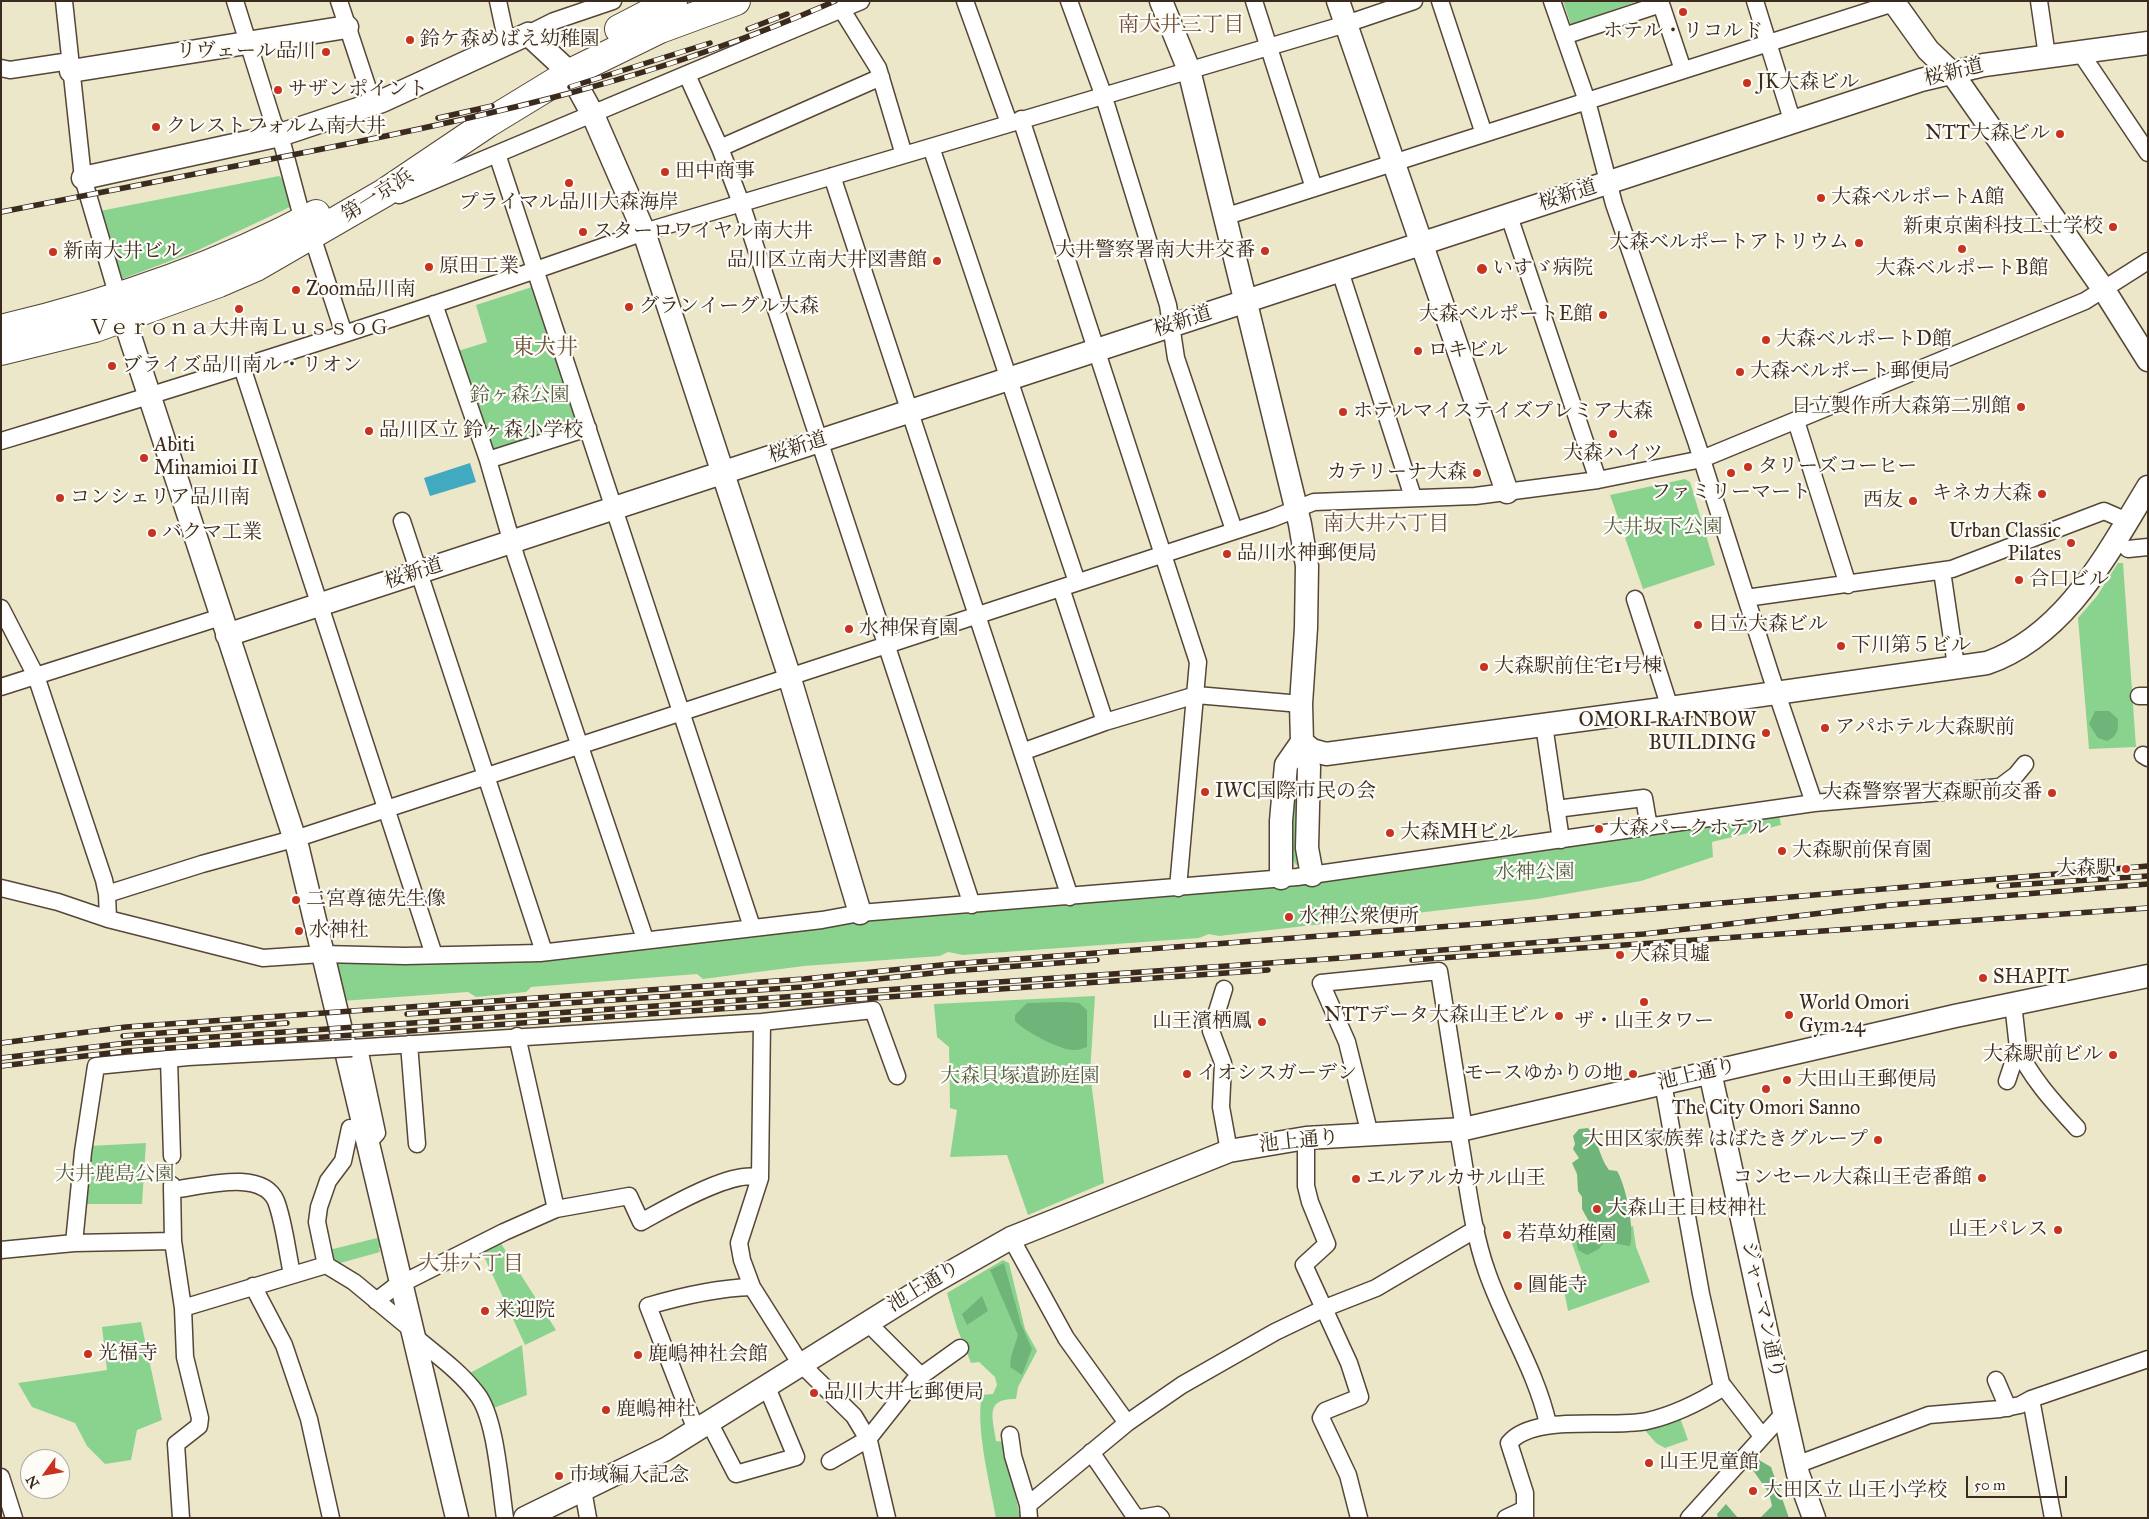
<!DOCTYPE html>
<meta charset="utf-8">
<style>
body{margin:0}
#map{position:relative;width:2149px;height:1519px;overflow:hidden;background:#ede7ca;font-family:"IM FELL Great Primer",serif}
canvas{display:block}
.frame{position:absolute;inset:0;border:2px solid #3b2a1e;pointer-events:none}
.north{position:absolute;left:20px;top:1449px;width:50px;height:50px;box-sizing:border-box;background:#fdfcf7;border:1px solid #afa8a0;border-radius:50%;rotate:238deg;font-size:14px;font-weight:700;line-height:20px;text-align:center;color:#3b2a1e}
.north::after{content:'';display:block;margin:auto;width:18px;height:22px;background:#c8321e;clip-path:polygon(50% 0,100% 100%,50% 72%,0 100%)}
.scale{position:absolute;left:1966px;top:1476px;width:101px;height:22px;box-sizing:border-box;border:2px solid #3b2a1e;border-top:0;padding-left:6px;font-size:15px;line-height:18px;white-space:nowrap;color:#3b2a1e;-webkit-text-stroke:4px #fdfcf7;paint-order:stroke}
</style>
<div id="map">
<canvas width="2149" height="1519"></canvas>
<div class="frame"></div>
<div class="north">N</div>
<div class="scale">50 m</div>
</div>
<script>
const ctx = document.querySelector('canvas').getContext('2d');
ctx.lineJoin = 'round';
function paint(path, color) { ctx.fillStyle = color; ctx.fill(path, 'evenodd'); }
function trace(path, color, width, dash) { ctx.strokeStyle = color; ctx.lineWidth = width; ctx.lineCap = dash ? 'butt' : 'round'; ctx.setLineDash(dash || []); ctx.stroke(path); }
function write(font, color, halo, rows, align = 'center') {
  ctx.font = font + ' "IM FELL Great Primer","Noto Serif JP",serif'; ctx.lineWidth = 4.5; ctx.setLineDash([]); ctx.textBaseline = 'middle'; ctx.strokeStyle = halo; ctx.fillStyle = color; for (const [text, x, y, turn = 0] of rows) {
    ctx.save(); ctx.translate(x, y); ctx.rotate((+turn || 0) * Math.PI / 180); ctx.textAlign = isNaN(turn) ? turn : align; if (halo) ctx.strokeText(text, 0, 0); ctx.fillText(text, 0, 0); ctx.restore();
  }
}
paint(new Path2D(`
 M1563,1H1638L1571,25Z
 M279,176L284,180L290,207L194,252L122,279L100,211Z
 M532,287L579,425L494,450L490,446L458,351L487,342L476,305Z
 M1685,479L1690,482L1715,565L1643,589L1610,495Z
 M2118,563H2123L2136,747L2089,749L2078,618L2097,596Z
 M1296,763H1300L1301,864L1296,865C1285,849 1294,785 1296,763Z
 M1779,815L1781,825L1712,842L1713,857L1641,881L1537,899L1219,936L1209,934L1199,938L963,955L948,952L940,956L804,966L703,979L697,974L531,987L526,992L476,997L468,992L342,1001L335,963L341,958L546,957Z
 M1095,996L1090,1073L1104,1183L1028,1215L1007,1155L950,1157L957,1110L950,1108L949,1047L937,1037L934,1004Z
 M146,1143L142,1204H83L89,1146Z
 M1633,1226L1636,1247L1650,1282L1568,1311L1563,1285L1584,1278L1571,1241Z
 M381,1237L383,1247L379,1248L380,1252L333,1265L329,1250Z
 M500,1242L556,1330L525,1345L482,1252Z
 M1003,1260L1009,1263L1025,1329L1037,1351L1018,1387L1016,1399C984,1398 993,1418 996,1441L1005,1442L1020,1518H996C990,1485 975,1425 982,1395L993,1394L997,1385L995,1377L979,1362L971,1363L957,1328L947,1293Z
 M141,1322L162,1420L137,1430L131,1460L105,1464L87,1446L75,1423L32,1407L18,1383L107,1370L102,1327Z
 M522,1345L527,1395L491,1409L468,1374Z
 M1679,1415L1688,1440L1665,1448L1656,1443L1642,1427Z`), '#8ad38f');
paint(new Path2D(`
 M2095,711H2109L2118,719C2118,730 2118,736 2107,741L2098,738L2089,724Z
 M1063,1002L1079,1003L1087,1010V1047C1083,1048 1079,1050 1075,1050C1061,1051 1024,1031 1015,1021V1015L1027,1003Z
 M1588,1128C1599,1141 1599,1157 1609,1170L1617,1171C1626,1185 1635,1230 1630,1246L1604,1242L1599,1249L1587,1255L1578,1250L1576,1240L1592,1227L1582,1209V1197L1578,1191L1577,1174L1572,1163L1579,1158L1573,1149L1575,1144L1573,1136L1579,1129Z
 M1004,1263L1021,1324L1032,1349L1022,1375L1010,1367L1011,1357L1018,1335L990,1270Z
 M982,1296L988,1311L967,1325L962,1314Z
 M1759,1460L1771,1467L1789,1518H1760L1772,1506L1769,1493L1752,1469Z
 M1726,1504L1738,1518H1718L1717,1514Z`), '#6fb57a');
paint(new Path2D(`
 M470,463L476,482L430,496L424,478Z`), '#41aac0');
const street = new Path2D(`
 M64,1L83,178L118,297
 M235,1L273,122L280,135L303,221
 M339,1L373,104
 M498,1L507,43
 M965,1L1009,123
 M1069,1L1103,94L1168,305L1176,358L1234,530
 M1254,1L1314,188
 M1440,1L1484,134
 M1552,1L1587,101L1614,204L1697,444L1771,676L1814,803
 M1660,1L1683,70
 M1755,1L1793,123
 M2039,1L2047,56
 M842,10L878,68L904,155
 M528,34L554,21L613,1
 M1564,36L1661,4
 M2080,52L2148,153
 M1,68L10,70L70,61
 M687,75L720,148L741,203L972,905
 M1021,119L1198,662L1178,888
 M931,147L1077,582
 M720,148L881,77
 M497,154L752,927
 M832,176L1070,897
 M399,195L861,1
 M1509,216L1598,480
 M1224,217L1894,3
 M312,236L344,334
 M1340,271L1413,497
 M434,304L488,460L516,557L645,939
 M242,367L434,955
 M1796,421L1848,585
 M1,441C217,376 432,308 644,232L1346,24L1414,1
 M488,460L588,428
 M402,521L544,952
 M2128,549L2148,547
 M1942,571L1956,666
 M1061,588L1105,722
 M1746,598L1952,569L2104,511L2127,521
 M1635,599L1670,708
 M1,608L36,676L104,880L107,894L108,919
 M1,687L221,617
 M2139,696H2148
 M1544,725L1561,840
 M1022,752L1105,722L1196,695L1301,704
 M2143,755L2148,758
 M1556,809L1644,798L1649,827
 M1,888L58,902L108,919L263,958L322,954L405,956L540,953L822,920L860,913L1297,877L1814,803L2000,787L2016,775L2025,764
 M107,894L202,864L304,836L1271,519L1314,502L1475,496L1598,480L1702,459L2085,301L2148,261
 M1224,989L1211,1031L1223,1063L1221,1107L1229,1151
 M762,1022L760,1178L739,1243L742,1260L752,1287L800,1363L854,1416L869,1441L887,1518
 M517,1036L556,1209
 M409,1044L417,1144
 M352,1048L762,1022L873,1010L897,1076
 M359,1048L377,1133L369,1142
 M2018,1048C2028,1075 2057,1106 2077,1128
 M169,1059L172,1156
 M2007,1081L2018,1048L2013,1003
 M1663,1083L1701,1294L1721,1383L1724,1387
 M1458,1130C1467,1177 1471,1227 1487,1272C1505,1324 1536,1370 1548,1424
 M1370,1135L1347,1042L1321,983L1439,971L1464,1129
 M1306,1138V1186L1310,1202L1327,1244L1304,1265L1349,1363L1360,1397L1325,1411L1321,1418L1348,1475L1359,1518
 M172,1185L173,1241L183,1308
 M172,1190C201,1187 262,1168 276,1201C284,1222 287,1251 292,1274
 M1011,1238L1066,1338L1127,1423
 M74,1243L83,1152L96,1066L188,1057L334,1049
 M1,1250L74,1243L173,1241
 M326,1265L317,1222L319,1207L328,1181L343,1161L350,1128
 M253,1286L284,1345L309,1419L331,1518
 M376,1301L393,1288L504,1232L556,1209L629,1196L641,1222C665,1209 734,1168 760,1178
 M867,1322L920,1375
 M414,1336C435,1354 460,1371 477,1394C496,1418 500,1486 505,1518
 M1996,1380L2008,1408
 M2031,1399L2053,1518
 M709,1422L736,1474L796,1457L766,1385
 M696,1430L648,1306C682,1296 716,1288 752,1287
 M1010,1435L1013,1456L1028,1505L1029,1518
 M1091,1452L1136,1518
 M830,1461L868,1439L914,1381L960,1348
 M1796,1465L1929,1415L2000,1409L2020,1405L2031,1399L2148,1359
 M1,1477L14,1518
 M583,1490L588,1518
 M1028,1505L1127,1423L1182,1385L1275,1332L1325,1308L1376,1288L1476,1229
 M181,1518L176,1444L199,1426L200,1418L185,1357L183,1308L326,1265L354,1282L412,1330
 M1140,1518L1158,1515L1161,1518
 M1506,1518L1525,1509
 M1525,1518V1493L1509,1443C1534,1413 1609,1429 1647,1421C1674,1415 1700,1402 1724,1387L1762,1436
 M1689,1518L1784,1413`);
const secondary = new Path2D(`
 M1161,1L1189,70L1300,524L1307,566L1306,628L1301,704L1302,742L1309,767L1307,848L1312,875
 M1338,1L1507,492
 M1893,1L1928,50L1952,73L2104,290L2148,360
 M71,71L347,27
 M83,178L280,135L382,101L528,34L570,73L593,115L644,232L787,669L860,913
 M119,303L298,849L457,1518
 M227,635L1921,80L1984,65L2148,43
 M1302,742L1312,750L1326,754L1670,708L1987,663C2066,635 2107,554 2148,487
 M1281,878V821L1286,765L1302,742
 M1710,1072L1782,1403L1798,1474L1814,1518
 M525,1518L666,1449L930,1284L1011,1238L1229,1151L1306,1138L1464,1129L1955,1016L2148,976`);
const highway = new Path2D(`
 M619,29L673,1
 M1,329C110,303 217,267 316,214
 M1,351L95,328L219,283L256,267L384,193L488,123L570,73L660,29L736,1`);
trace(street, '#564638', 19);
trace(secondary, '#564638', 25);
trace(highway, '#564638', 30);
trace(street, '#fff', 16);
trace(secondary, '#fff', 22);
trace(highway, '#fff', 28);
const rail = new Path2D(`
 M748,29L787,14
 M570,87L710,43
 M438,118L492,106
 M1,212C103,192 205,172 307,152C490,116 664,77 835,1
 M1999,886L2148,876
 M1412,960L2148,908
 M407,1014L803,987L952,971L1097,960
 M123,1036L287,1023
 M1,1043L126,1027L804,979L951,964L1491,923L2148,866
 M1,1058L127,1043L1341,958L1644,934L1890,905L2148,884
 M1,1066L127,1051L1268,970`);
trace(rail, '#3b2a1e', 5.5);
trace(rail, '#fdfcf7', 4, [11]);
const streetBridge = new Path2D(`
 M334,1049L352,1048`);
trace(streetBridge, '#564638', 19, []);
trace(streetBridge, '#fff', 16);
for (const [x, y, r, color] of [
 [1683,12,5,"#c8321e"],
 [410,40,5,"#c8321e"],
 [326,52,5,"#c8321e"],
 [1747,83,5,"#c8321e"],
 [278,90,5,"#c8321e"],
 [156,127,5,"#c8321e"],
 [2060,134,5,"#c8321e"],
 [665,172,5,"#c8321e"],
 [569,183,5,"#c8321e"],
 [1821,198,5,"#c8321e"],
 [2113,227,5,"#c8321e"],
 [583,232,5,"#c8321e"],
 [1859,243,5,"#c8321e"],
 [1962,249,5,"#c8321e"],
 [1265,251,5,"#c8321e"],
 [53,252,5,"#c8321e"],
 [937,261,5,"#c8321e"],
 [429,267,5,"#c8321e"],
 [1482,269,6,"#c8321e"],
 [296,290,5,"#c8321e"],
 [629,307,5,"#c8321e"],
 [239,309,5,"#c8321e"],
 [1603,315,5,"#c8321e"],
 [1766,340,5,"#c8321e"],
 [1418,351,5,"#c8321e"],
 [112,366,5,"#c8321e"],
 [1740,372,5,"#c8321e"],
 [2021,407,5,"#c8321e"],
 [1343,412,5,"#c8321e"],
 [369,431,5,"#c8321e"],
 [1613,434,5,"#c8321e"],
 [144,458,5,"#c8321e"],
 [1748,467,5,"#c8321e"],
 [1477,473,5,"#c8321e"],
 [1731,473,5,"#c8321e"],
 [2042,494,5,"#c8321e"],
 [60,498,5,"#c8321e"],
 [1913,501,5,"#c8321e"],
 [152,533,5,"#c8321e"],
 [2071,543,5,"#c8321e"],
 [1227,554,5,"#c8321e"],
 [2019,580,5,"#c8321e"],
 [1698,625,5,"#c8321e"],
 [849,629,5,"#c8321e"],
 [1841,646,5,"#c8321e"],
 [1484,667,5,"#c8321e"],
 [1825,728,5,"#c8321e"],
 [1766,733,5,"#c8321e"],
 [1205,792,5,"#c8321e"],
 [2052,793,5,"#c8321e"],
 [1599,829,5,"#c8321e"],
 [1390,833,5,"#c8321e"],
 [1782,851,5,"#c8321e"],
 [2126,869,5,"#c8321e"],
 [296,900,5,"#c8321e"],
 [1289,917,5,"#c8321e"],
 [299,931,5,"#c8321e"],
 [1620,955,5,"#c8321e"],
 [1983,978,5,"#c8321e"],
 [1644,1002,5,"#c8321e"],
 [1789,1015,5,"#c8321e"],
 [1559,1016,5,"#c8321e"],
 [1262,1022,5,"#c8321e"],
 [2113,1055,5,"#c8321e"],
 [1187,1074,5,"#c8321e"],
 [1633,1074,5,"#c8321e"],
 [1787,1080,5,"#c8321e"],
 [1766,1089,5,"#c8321e"],
 [1878,1140,5,"#c8321e"],
 [1982,1178,5,"#c8321e"],
 [1356,1179,5,"#c8321e"],
 [1597,1209,5,"#c8321e"],
 [2058,1230,5,"#c8321e"],
 [1507,1235,5,"#c8321e"],
 [1518,1286,5,"#c8321e"],
 [485,1311,5,"#c8321e"],
 [88,1354,5,"#c8321e"],
 [638,1355,5,"#c8321e"],
 [814,1393,5,"#c8321e"],
 [606,1410,5,"#c8321e"],
 [1649,1463,5,"#c8321e"],
 [559,1476,5,"#c8321e"],
 [1753,1491,5,"#c8321e"]
]) { const dot = new Path2D(); dot.arc(x, y, r, 0, 2 * Math.PI); ctx.fillStyle = color; ctx.fill(dot); trace(dot, '#fdfcf7', 2); }
write('20px', '#3b2a1e', '#fdfcf7', [
 ["ホテル・リコルド",1683,32,"center"],
 ["鈴ケ森めばえ幼稚園",420,40],
 ["リヴェール品川",316,52,"right"],
 ["JK大森ビル",1757,83],
 ["サザンポイント",288,90],
 ["クレストフォルム南大井",166,127],
 ["NTT大森ビル",2050,134,"right"],
 ["田中商事",675,172],
 ["大森ベルポートA館",1831,198],
 ["プライマル品川大森海岸",569,203,"center"],
 ["新東京歯科技工士学校",2103,227,"right"],
 ["スターロワイヤル南大井",593,232],
 ["大森ベルポートアトリウム",1849,243,"right"],
 ["大井警察署南大井交番",1255,251,"right"],
 ["新南大井ビル",63,252],
 ["品川区立南大井図書館",927,261,"right"],
 ["原田工業",439,267],
 ["いすゞ病院",1493,269],
 ["大森ベルポートB館",1962,269,"center"],
 ["Zoom品川南",306,290],
 ["グランイーグル大森",639,307],
 ["大森ベルポートE館",1593,315,"right"],
 ["Ｖｅｒｏｎａ大井南ＬｕｓｓｏＧ",239,329,"center"],
 ["大森ベルポートD館",1776,340],
 ["ロキビル",1428,351],
 ["ブライズ品川南ル・リオン",122,366],
 ["大森ベルポート郵便局",1750,372],
 ["日立製作所大森第二別館",2011,407,"right"],
 ["ホテルマイステイズプレミア大森",1353,412],
 ["品川区立 鈴ヶ森小学校",379,431],
 ["Abiti",154,446],
 ["Minamioi II",154,469],
 ["大森ハイツ",1613,454,"center"],
 ["タリーズコーヒー",1758,467],
 ["カテリーナ大森",1467,473,"right"],
 ["ファミリーマート",1731,493,"center"],
 ["キネカ大森",2032,494,"right"],
 ["コンシェリア品川南",70,498],
 ["西友",1903,501,"right"],
 ["Urban Classic",2061,532,"right"],
 ["Pilates",2061,555,"right"],
 ["バクマ工業",162,533],
 ["品川水神郵便局",1237,554],
 ["合口ビル",2029,580],
 ["日立大森ビル",1708,625],
 ["水神保育園",859,629],
 ["下川第５ビル",1851,646],
 ["大森駅前住宅1号棟",1494,667],
 ["OMORI RAINBOW",1756,721,"right"],
 ["BUILDING",1756,744,"right"],
 ["アパホテル大森駅前",1835,728],
 ["IWC国際市民の会",1215,792],
 ["大森警察署大森駅前交番",2042,793,"right"],
 ["大森パークホテル",1609,829],
 ["大森MHビル",1400,833],
 ["大森駅前保育園",1792,851],
 ["大森駅",2116,869,"right"],
 ["二宮尊徳先生像",306,900],
 ["水神公衆便所",1299,917],
 ["水神社",309,931],
 ["大森貝墟",1630,955],
 ["SHAPIT",1993,978],
 ["World Omori",1799,1004],
 ["Gym 24",1799,1027],
 ["NTTデータ大森山王ビル",1549,1016,"right"],
 ["山王濱栖鳳",1252,1022,"right"],
 ["ザ・山王タワー",1644,1022,"center"],
 ["大森駅前ビル",2103,1055,"right"],
 ["イオシスガーデン",1197,1074],
 ["モースゆかりの地",1623,1074,"right"],
 ["大田山王郵便局",1797,1080],
 ["The City Omori Sanno",1766,1109,"center"],
 ["大田区家族葬 はばたきグループ",1868,1140,"right"],
 ["コンセール大森山王壱番館",1972,1178,"right"],
 ["エルアルカサル山王",1366,1179],
 ["大森山王日枝神社",1607,1209],
 ["山王パレス",2048,1230,"right"],
 ["若草幼稚園",1517,1235],
 ["圓能寺",1528,1286],
 ["来迎院",495,1311],
 ["光福寺",98,1354],
 ["鹿嶋神社会館",648,1355],
 ["品川大井七郵便局",824,1393],
 ["鹿嶋神社",616,1410],
 ["山王児童館",1659,1463],
 ["市域編入記念",569,1476],
 ["大田区立 山王小学校",1763,1491]
], 'left');
write('20px', '#3b2a1e', '#fdfcf7', [
 ["桜新道",1954,73,-14],
 ["第一京浜",378,196,-32],
 ["桜新道",1568,196,-18],
 ["桜新道",1183,322,-18],
 ["桜新道",798,448,-18],
 ["桜新道",414,574,-18],
 ["池上通り",1697,1075,-13],
 ["池上通り",1299,1142,-6],
 ["池上通り",924,1287,-31],
 ["ジャーマン通り",1762,1310,78]
]);
write('20px', '#535d40', '#fdfcf7', [
 ["鈴ヶ森公園",520,396],
 ["大井坂下公園",1663,528],
 ["水神公園",1535,873],
 ["大森貝塚遺跡庭園",1020,1077],
 ["大井鹿島公園",115,1175]
]);
write('21px', '#705038', '#fdfcf7', [
 ["南大井三丁目",1181,26],
 ["南大井六丁目",1386,525],
 ["大井六丁目",471,1265]
]);
write('22px', '#705038', '#fdfcf7', [
 ["東大井",545,349]
]);
</script>
